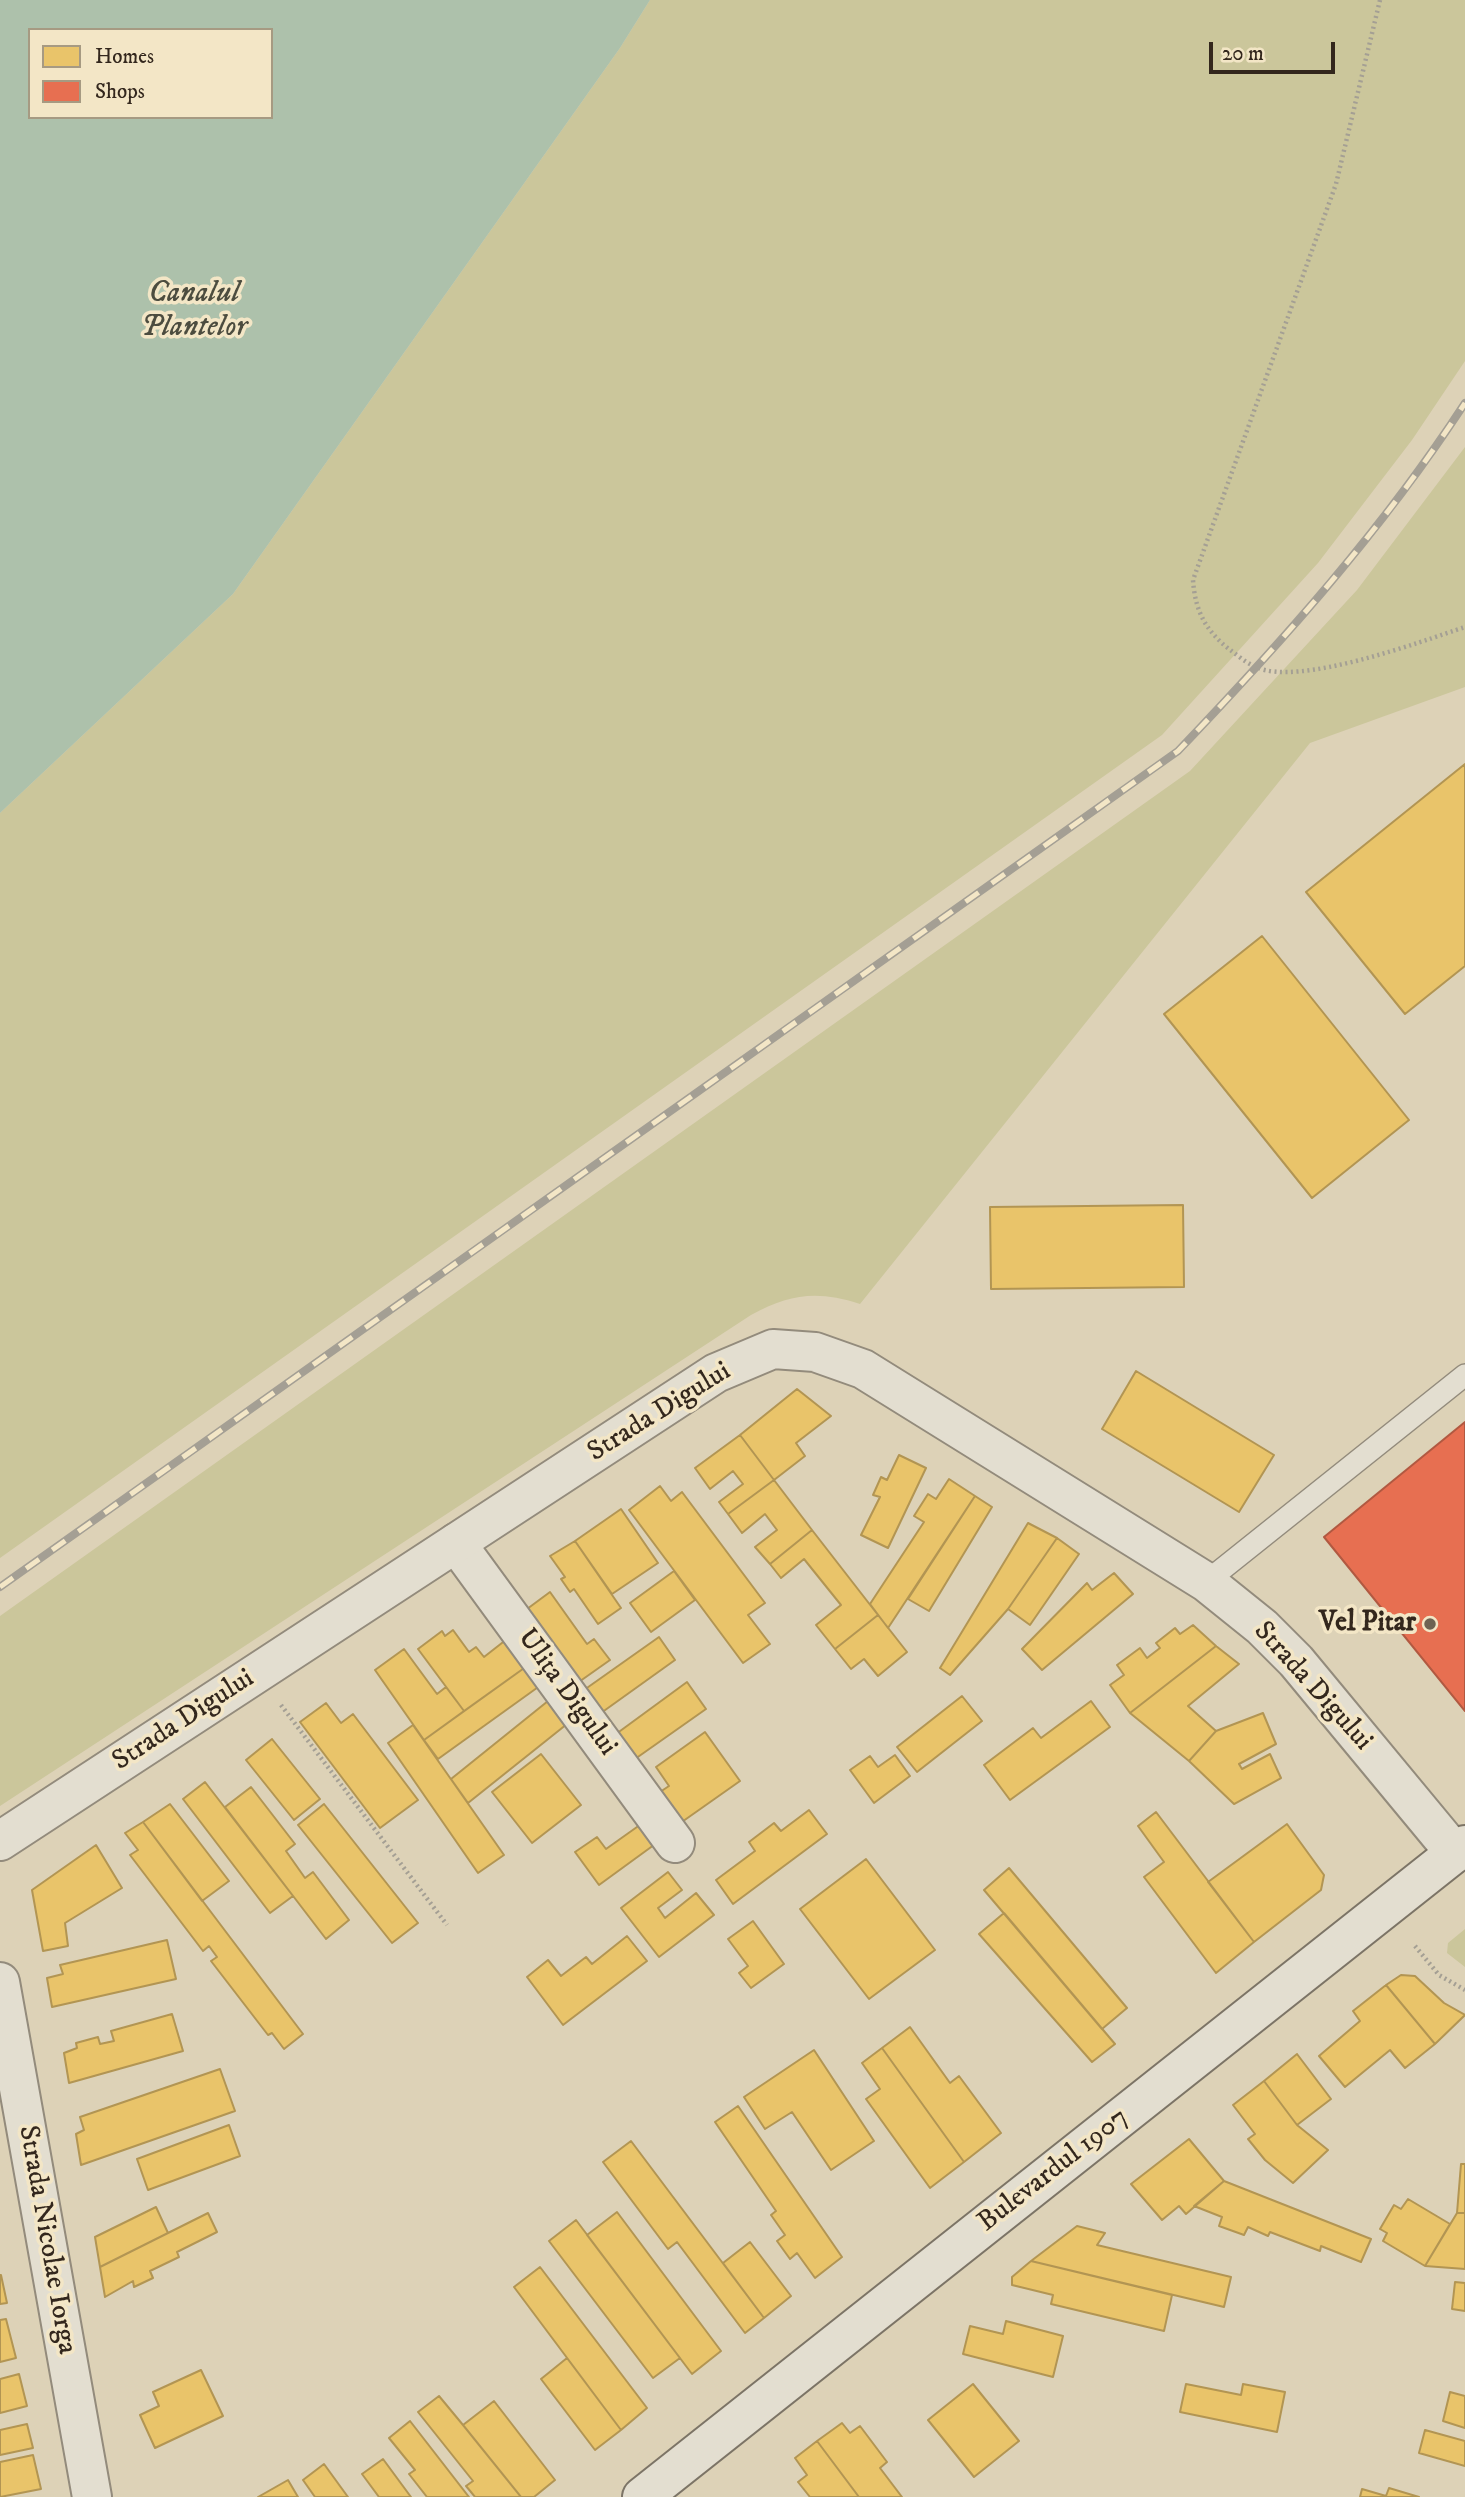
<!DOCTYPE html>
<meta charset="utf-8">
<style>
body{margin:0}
#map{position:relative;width:1465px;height:2497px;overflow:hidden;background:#ddd2b7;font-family:"IM FELL DW Pica",serif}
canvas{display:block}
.legend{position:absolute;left:28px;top:28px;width:245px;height:91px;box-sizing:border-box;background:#f3e6c6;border:2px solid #a69a82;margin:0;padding:9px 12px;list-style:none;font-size:21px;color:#33271d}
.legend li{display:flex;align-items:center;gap:14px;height:35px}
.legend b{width:35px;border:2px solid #a69a82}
.scale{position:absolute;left:1209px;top:42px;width:126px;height:32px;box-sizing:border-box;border:4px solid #33271d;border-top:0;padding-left:9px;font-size:21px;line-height:24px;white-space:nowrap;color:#33271d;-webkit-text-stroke:5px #f3e6c6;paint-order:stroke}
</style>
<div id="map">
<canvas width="1465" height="2497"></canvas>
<ul class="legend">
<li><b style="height:19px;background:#e9c46a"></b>Homes</li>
<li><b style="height:19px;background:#e76f51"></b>Shops</li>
</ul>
<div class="scale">20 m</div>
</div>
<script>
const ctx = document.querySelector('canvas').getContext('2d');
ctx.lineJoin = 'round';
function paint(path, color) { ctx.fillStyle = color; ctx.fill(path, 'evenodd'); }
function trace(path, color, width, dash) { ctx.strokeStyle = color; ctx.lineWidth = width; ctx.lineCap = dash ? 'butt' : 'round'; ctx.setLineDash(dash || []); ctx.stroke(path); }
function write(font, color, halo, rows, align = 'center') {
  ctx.font = font + ' "IM FELL DW Pica",serif'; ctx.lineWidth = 7; ctx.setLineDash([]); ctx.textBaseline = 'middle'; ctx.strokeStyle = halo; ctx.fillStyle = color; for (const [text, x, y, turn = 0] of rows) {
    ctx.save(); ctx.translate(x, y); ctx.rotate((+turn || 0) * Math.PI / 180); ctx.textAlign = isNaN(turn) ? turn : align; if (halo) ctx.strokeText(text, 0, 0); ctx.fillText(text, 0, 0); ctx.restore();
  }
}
paint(new Path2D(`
 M650,0H1465V361L1412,440L1318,563L1162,735L0,1558V813L233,594L620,48Z
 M1465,447V687L1310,743L860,1304C817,1290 790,1294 751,1315L0,1806V1616L1190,771L1357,590Z
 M1465,1929V1967L1447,1953L1448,1943Z`), '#cbc69b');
paint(new Path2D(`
 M0,0H650L620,48L233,594L0,813ZM30,30H271V117H30Z`), '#adc1ab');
const homes = new Path2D(`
 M1465,764V966L1405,1014L1306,892Z
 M1262,936L1409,1120L1312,1198L1164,1014Z
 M1183,1205L1184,1287L991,1289L990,1207Z
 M1136,1371L1274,1455L1239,1512L1102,1429Z
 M797,1389L831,1416L796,1443L805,1456L774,1480L740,1435Z
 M740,1435L774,1480L728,1514L719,1502L743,1484L733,1471L710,1489L695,1468Z
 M899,1455L926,1468L888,1548L861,1535L880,1497L873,1495L881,1477L887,1480Z
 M949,1479L975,1496L888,1628L870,1604L924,1522L914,1516L928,1494L936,1499Z
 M774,1480L812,1530L770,1564L755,1547L777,1530L765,1514L742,1533L728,1514Z
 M660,1486L671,1501L682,1492L765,1603L748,1615L770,1644L743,1663L629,1510Z
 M975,1496L992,1507L929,1611L908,1599Z
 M621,1509L658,1563L612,1594L575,1541Z
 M1028,1523L1057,1538L1008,1609L950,1675L940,1668Z
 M812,1530L878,1615L835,1649L816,1625L841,1605L804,1559L781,1578L770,1564Z
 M1057,1538L1079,1554L1030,1625L1008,1609Z
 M575,1541L621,1608L598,1624L574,1589L570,1592L561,1579L565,1577L550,1556Z
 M674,1571L695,1600L651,1632L630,1603Z
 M1114,1573L1133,1594L1042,1670L1022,1649L1087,1583L1092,1590Z
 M550,1592L587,1644L594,1639L610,1660L576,1684L523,1612Z
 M878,1615L907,1652L878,1676L864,1659L851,1669L835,1649Z
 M1193,1625L1216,1646L1130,1713L1110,1685L1124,1675L1117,1665L1140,1648L1147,1658L1160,1648L1156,1643L1175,1628L1180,1634Z
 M453,1630L469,1652L476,1647L484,1657L507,1639L527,1666L464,1711L418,1649L442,1631L445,1636Z
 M659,1637L675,1660L601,1713L584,1690Z
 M1216,1646L1239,1664L1188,1706L1216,1731L1189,1761L1130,1713Z
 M404,1649L437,1694L446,1687L464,1711L424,1740L375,1670Z
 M527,1666L541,1685L438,1759L424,1740Z
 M687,1682L706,1709L635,1759L616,1734Z
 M962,1696L982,1721L917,1772L897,1747Z
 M548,1701L567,1724L468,1803L451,1779Z
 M1091,1701L1110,1727L1010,1800L984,1765L1033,1728L1041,1738Z
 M326,1703L341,1723L353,1714L418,1800L380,1828L300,1722Z
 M1263,1713L1276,1744L1239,1764L1242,1769L1270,1754L1281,1778L1234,1804L1189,1761L1216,1731Z
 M413,1725L504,1855L478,1873L388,1743Z
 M705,1732L740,1781L679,1824L657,1794L669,1786L656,1767Z
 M272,1739L320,1799L294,1820L246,1760Z
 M541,1754L581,1805L532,1843L492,1792Z
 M895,1755L910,1776L874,1803L850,1770L870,1756L878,1767Z
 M205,1782L293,1896L270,1913L183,1799Z
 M251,1787L295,1844L286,1851L305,1878L313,1872L349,1920L326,1939L225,1807Z
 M170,1804L229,1881L202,1901L143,1822Z
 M324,1804L418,1923L392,1943L298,1825Z
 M809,1810L827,1834L733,1904L716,1880L755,1851L749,1842L774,1823L781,1831Z
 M1156,1812L1254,1942L1216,1973L1144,1877L1164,1862L1138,1826Z
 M143,1822L303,2034L284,2049L272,2033L268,2035L211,1961L217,1957L209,1946L203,1951L130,1855L138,1850L125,1833Z
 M644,1822L658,1842L599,1885L575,1852L597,1837L606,1849Z
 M1287,1824L1324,1875L1321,1890L1254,1942L1208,1882Z
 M96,1845L122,1888L65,1923L68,1946L43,1951L32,1890Z
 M866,1859L935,1950L869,1999L800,1909Z
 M1009,1868L1127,2008L1102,2029L984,1890Z
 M668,1872L682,1890L658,1908L665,1918L696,1893L714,1915L659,1957L621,1908Z
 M1004,1913L1115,2044L1092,2062L979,1934Z
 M753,1921L784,1964L751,1988L739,1973L748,1966L728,1939Z
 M627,1936L647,1961L563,2025L527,1977L548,1960L561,1976L586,1957L592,1964Z
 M167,1940L176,1979L52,2007L47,1978L63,1974L60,1965Z
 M1401,1975L1415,1976L1444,2003L1465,2015L1435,2044L1386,1985Z
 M1386,1985L1435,2044L1405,2068L1390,2050L1345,2087L1319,2056L1360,2021L1353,2011Z
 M172,2014L183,2051L69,2083L64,2053L77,2048L76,2043L98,2037L100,2044L114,2041L111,2031Z
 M910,2027L950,2083L959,2076L1001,2133L964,2162L882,2048Z
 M882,2048L964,2162L930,2188L866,2099L880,2089L862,2063Z
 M814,2050L874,2141L831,2170L792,2112L765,2129L744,2097Z
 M1297,2054L1331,2099L1297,2125L1264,2081Z
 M220,2069L235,2111L81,2165L76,2134L84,2130L80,2117Z
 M1264,2081L1297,2125L1328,2150L1293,2183L1265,2160L1248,2139L1255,2134L1233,2105Z
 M738,2106L842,2257L815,2278L797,2253L790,2259L777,2241L785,2235L771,2215L776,2211L715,2122Z
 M229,2125L240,2156L148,2190L137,2159Z
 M1189,2139L1224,2181L1186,2214L1179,2206L1162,2220L1131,2184Z
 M631,2141L764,2318L745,2333L677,2242L668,2249L603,2162Z
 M1461,2164H1465V2213H1457Z
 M1224,2181L1371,2239L1361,2262L1321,2246L1320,2251L1270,2232L1268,2236L1248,2227L1244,2235L1219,2226L1222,2217L1194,2206Z
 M1408,2199L1450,2224L1425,2266L1383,2241L1387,2233L1380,2229L1394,2205L1401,2209Z
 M156,2207L168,2233L100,2267L95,2237Z
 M617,2212L721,2351L692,2374L587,2235Z
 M208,2213L217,2232L177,2252L179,2257L150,2271L153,2278L134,2287L133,2281L105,2297L100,2267Z
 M1457,2213H1465V2269L1425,2266Z
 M576,2220L680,2358L653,2378L549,2241Z
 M1077,2226L1105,2233L1097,2245L1231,2277L1224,2307L1031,2261Z
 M750,2242L791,2296L764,2318L723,2263Z
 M1031,2261L1172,2295L1164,2331L1051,2304L1053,2295L1012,2285V2277Z
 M540,2267L647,2408L621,2430L514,2287Z
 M1,2275L7,2303L0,2304V2275Z
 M1455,2282L1465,2283V2311L1452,2309Z
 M6,2319L16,2358L0,2362V2320Z
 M1006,2321L1063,2336L1053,2377L963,2354L970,2326L1003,2334Z
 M567,2358L621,2430L595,2450L541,2379Z
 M201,2370L223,2416L155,2448L140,2415L159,2406L153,2392Z
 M19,2374L27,2406L0,2413V2379Z
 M973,2384L1019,2441L974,2477L928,2420Z
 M1186,2384L1241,2395L1243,2384L1285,2392L1277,2432L1180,2412Z
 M1450,2392L1465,2396V2428L1443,2421Z
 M439,2396L463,2425L521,2497H475L466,2486L473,2481L418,2412Z
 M494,2401L555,2480L534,2497H521L463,2425Z
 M410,2421L469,2497H427L409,2474L415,2470L389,2438Z
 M842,2423L850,2433L860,2426L887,2462L880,2468L902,2497H859L817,2441Z
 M27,2424L33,2448L0,2455V2430Z
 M1425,2430L1465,2441V2466L1419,2453Z
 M817,2441L859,2497H810L798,2482L807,2475L795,2458Z
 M33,2455L41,2489L0,2497V2462Z
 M383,2459L411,2497H379L362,2474Z
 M324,2464L348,2497H315L303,2480Z
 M288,2480L298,2497H258Z
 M1389,2488L1419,2497H1360L1362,2489L1386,2496Z`);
paint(homes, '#e9c46a');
trace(homes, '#b29553', 2);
const shops = new Path2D(`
 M1465,1422V1711L1324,1537Z`);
paint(shops, '#e76f51');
trace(shops, '#b15941', 2);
const service = new Path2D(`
 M1206,1582L1465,1375`);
const minor = new Path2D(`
 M456,1543L675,1843
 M0,1982L92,2497`);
const tertiary = new Path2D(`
 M0,1841L716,1373L773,1349L815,1352L863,1369L1206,1582L1262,1627L1296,1661L1455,1853`);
const secondary = new Path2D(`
 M642,2497L1465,1845`);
trace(service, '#938b7c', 24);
trace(minor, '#938b7c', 42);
trace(tertiary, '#938b7c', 42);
trace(secondary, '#7c7466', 42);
trace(new Path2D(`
 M1380,0L1336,184L1193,580C1195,610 1205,630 1229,649C1237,655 1246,663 1256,667C1298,687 1420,642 1465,627
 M281,1705L447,1925
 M1415,1946L1439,1975L1465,1990`), '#a49f94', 4.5, [2, 3.5]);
trace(service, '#e3ded0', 21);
trace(minor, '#e3ded0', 38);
trace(tertiary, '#e3ded0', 38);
trace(secondary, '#e3ded0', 38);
const rail = new Path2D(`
 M0,1587L1178,751C1282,642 1383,529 1465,403`);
trace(rail, '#a49f94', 8);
trace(rail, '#f3e6c6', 5, [16]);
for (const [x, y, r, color] of [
 [1430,1624,7,"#6e6353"]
]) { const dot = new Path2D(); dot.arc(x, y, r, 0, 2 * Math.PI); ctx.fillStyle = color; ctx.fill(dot); trace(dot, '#f3e6c6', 2.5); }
write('28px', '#33271d', '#f3e6c6', [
 ["Strada Digului",660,1413,-32],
 ["Strada Digului",1312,1687,48],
 ["Ulița Digului",566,1693,54],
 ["Strada Digului",184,1721,-33],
 ["Bulevardul 1907",1054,2171,-38],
 ["Strada Nicolae Iorga",46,2240,80]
]);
write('bold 28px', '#33271d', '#f3e6c6', [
 ["Vel Pitar",1416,1624]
], 'right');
write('italic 30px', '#4c4c3f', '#f3e6c6', [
 ["Canalul",194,295],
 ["Plantelor",194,329]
]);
</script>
